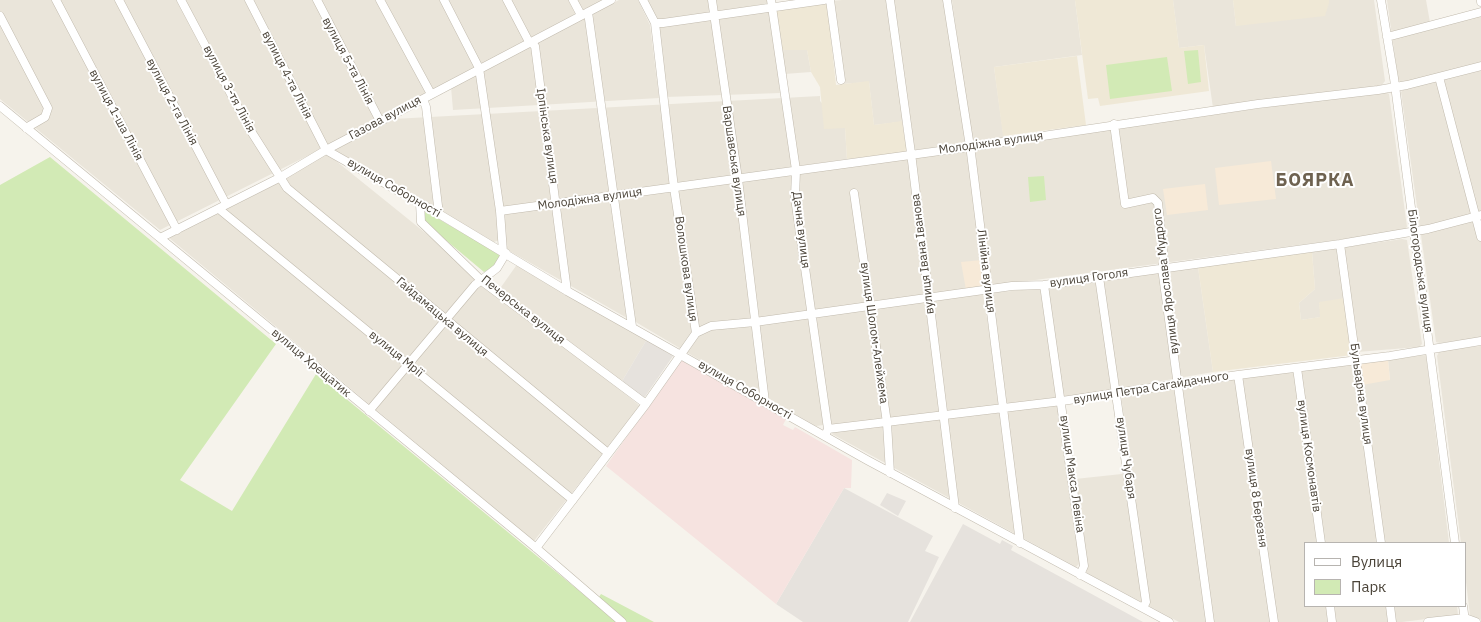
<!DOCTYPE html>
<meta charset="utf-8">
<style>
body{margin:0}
#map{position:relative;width:1481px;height:622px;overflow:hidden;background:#f6f3ec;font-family:"IBM Plex Sans",sans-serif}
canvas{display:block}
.legend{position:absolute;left:1304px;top:542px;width:162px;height:65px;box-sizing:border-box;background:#fff;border:1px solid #b7b4b0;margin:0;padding:6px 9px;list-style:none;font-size:15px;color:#4b4439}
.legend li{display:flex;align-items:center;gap:10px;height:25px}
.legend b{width:25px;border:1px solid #b7b4b0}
</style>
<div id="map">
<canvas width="1481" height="622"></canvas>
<ul class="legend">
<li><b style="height:6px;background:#fff"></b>Вулиця</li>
<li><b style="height:14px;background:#d2eab5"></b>Парк</li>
</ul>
</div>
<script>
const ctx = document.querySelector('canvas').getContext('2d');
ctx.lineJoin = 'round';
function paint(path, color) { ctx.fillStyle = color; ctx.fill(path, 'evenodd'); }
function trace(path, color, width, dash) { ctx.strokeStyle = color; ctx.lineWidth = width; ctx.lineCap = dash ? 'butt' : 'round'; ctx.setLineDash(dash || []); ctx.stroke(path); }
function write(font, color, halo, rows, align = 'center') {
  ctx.font = font + ' "IBM Plex Sans",sans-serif'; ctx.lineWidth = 4; ctx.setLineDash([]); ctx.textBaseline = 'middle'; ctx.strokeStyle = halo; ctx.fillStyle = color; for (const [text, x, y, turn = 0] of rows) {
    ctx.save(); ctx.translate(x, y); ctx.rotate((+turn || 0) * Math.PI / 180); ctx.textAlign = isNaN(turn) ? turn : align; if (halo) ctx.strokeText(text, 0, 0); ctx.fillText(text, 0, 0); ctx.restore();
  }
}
paint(new Path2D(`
 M0,0H606L329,145L160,230L0,99Z
 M619,0H638L650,25L659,98L453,110L451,87Z
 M646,0H709L712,14L657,21Z
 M715,0H768L769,3L718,12Z
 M842,0H944L966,144L913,150L908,121L874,125L869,82L843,84L832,1Z
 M952,0H1075L1082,55L994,67L1004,140L974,143L971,141Z
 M1173,0H1233L1236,26L1329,3V0H1374L1385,81L1381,86L1213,108L1204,45L1179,48Z
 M1387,0H1426L1431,28L1481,13V63L1404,84L1401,83L1398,79Z
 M771,10L780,93L666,97L658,26Z
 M781,50H807L811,72L784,74Z
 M1481,68V338L1440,343L1436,342L1401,92L1405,88Z
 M1384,91L1389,94L1407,227L1404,231L990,286L972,151L974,148Z
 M820,96V101L845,128L847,159L497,210L499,240L494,242L333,149L393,119Z
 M967,150L982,260L966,290L814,311L798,200L797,172Z
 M325,152L640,406L534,541L168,237Z
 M792,173L810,317L983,294L989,330L995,329L991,293L1042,288L1080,563L1076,567L832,434L833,427L831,424L816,426L767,398L740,180Z
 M735,183L763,391H752L634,321L617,199Z
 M612,200L627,318L506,249L503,214Z
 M1402,239L1407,240L1422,344L1419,347L1357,352L1319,302L1321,317L1301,320L1299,303L1315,289L1312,252Z
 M518,263L647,339L621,383L499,290Z
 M1198,267L1213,372L1064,398L1046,288Z
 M1481,346V620L1470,615L1465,574V543H1461L1437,356L1440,350Z
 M1426,355L1449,543H1305V606H1457L1458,615L1402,622H1179L1087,573L1075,479L1131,473L1121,395L1354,363L1390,380L1388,360Z`), '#eae5da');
paint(new Path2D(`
 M1271,161L1276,199L1219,205L1215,168Z
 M1205,184L1208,210L1167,215L1163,189Z
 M982,260L984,286L966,290L961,262Z
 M1388,360L1390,380L1362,385L1359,363Z`), '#f7ead8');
paint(new Path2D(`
 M647,339L673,356L644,398L621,383Z
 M844,488L933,536L925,551L939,557L908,622H803L776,604Z
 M887,493L906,501L898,516L880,505Z
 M963,524L1000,544L1002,540L1013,546L1011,550L1143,622H910Z`), '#e6e2dd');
paint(new Path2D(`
 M1075,0H1173L1179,48L1204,45L1209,91L1100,106L1098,98L1088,99Z
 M1233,0H1329V3L1325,16L1236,26Z
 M827,2L836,85L869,81L874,125L902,121L907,152L847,159L845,128L824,129L820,87L811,72L807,50H781L776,9Z
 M1077,56L1086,125L1003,136L994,67Z
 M1312,252L1315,289L1299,303L1301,320L1320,317L1319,302L1345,298L1352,355L1213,372L1198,267Z`), '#efe8d6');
paint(new Path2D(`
 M681,360L786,419L783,425L793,430L795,427L852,460L851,488H844L776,604L606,466Z`), '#f6e3e0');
paint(new Path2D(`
 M1198,50L1201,82L1188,84L1184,51Z
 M1167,57L1172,91L1110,99L1106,65Z
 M50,157L276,344L180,480L232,511L316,374L617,622H0V185Z
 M1044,176L1046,200L1030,202L1028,177Z
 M423,210L501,255L493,267L484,272L423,221Z
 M601,594L654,622H627L599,597Z`), '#d2eab5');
const minor = new Path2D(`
 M56,0L177,230
 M119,0L226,204
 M181,0L249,128L287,188L608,453
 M249,0L326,150L439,214L567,291L867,460L1169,622
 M317,0L380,121
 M380,0L431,94
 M444,0L479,68L500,211L503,252
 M507,0L528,40L535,46L567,291
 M573,0L581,15
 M712,0L738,179L765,402
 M771,0L796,170L795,198L828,429
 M830,0L841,80
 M890,0L911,153L955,508
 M947,0L971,153L1020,543
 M1381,0L1394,78L1455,543
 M1481,0V2
 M588,12L632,326
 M0,16L48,108L45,117L26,128
 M655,23H663L824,0
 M1387,37L1481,12
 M1439,77L1481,237
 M423,99L426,107L439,214
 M0,106L535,547L622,622
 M1114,124L1125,204L1153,198L1158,203L1164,261L1162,268L1210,622
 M854,193L887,423L890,473
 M420,203L421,222L483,282L646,404
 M219,209L573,500
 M500,211L969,147L1258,104L1378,90L1407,85L1481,66
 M160,238L279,178L326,150L611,0
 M1340,244L1381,543
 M1099,277L1146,602L1143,608
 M1044,285L1084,566L1080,575
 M696,333L711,326L755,322L1012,286L1044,285L1340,244L1428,229L1481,215
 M1297,368L1321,543
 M1238,375L1274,622
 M369,411L475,285L497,268L506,253
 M825,436L828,429L1062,401L1238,375L1390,356L1481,341
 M536,548L646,404L696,333L674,188L655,23L643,0
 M1330,606L1332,622
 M1390,606L1392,622
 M1463,606L1465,621
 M1428,622L1465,618L1476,622`);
trace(minor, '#c2bbae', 9);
trace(minor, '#fff', 8);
write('12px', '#4b4439', '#fff', [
 ["вулиця 5-та Лінія",348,61,62],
 ["вулиця 4-та Лінія",287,75,63],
 ["вулиця 3-тя Лінія",229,89,62],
 ["вулиця 2-га Лінія",172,102,62],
 ["вулиця 1-ша Лінія",116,115,62],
 ["Газова вулиця",385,118,-28],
 ["Ірпінська вулиця",547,136,82],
 ["Молодіжна вулиця",991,143,-8],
 ["Варшавська вулиця",734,161,82],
 ["вулиця Соборності",394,188,30],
 ["Молодіжна вулиця",590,199,-8],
 ["Дачна вулиця",801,230,83],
 ["вулиця Івана Іванова",923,254,-97],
 ["Волошкова вулиця",686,269,82],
 ["Лінійна вулиця",986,271,83],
 ["Білогородська вулиця",1420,271,82],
 ["вулиця Гоголя",1089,278,-8],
 ["вулиця Ярослава Мудрого",1166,281,-97],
 ["Печерська вулиця",523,310,38],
 ["Гайдамацька вулиця",442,317,40],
 ["вулиця Шолом-Алейхема",874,333,82],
 ["вулиця Мрії",396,354,39],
 ["вулиця Хрещатик",311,363,40],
 ["вулиця Петра Сагайдачного",1151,388,-9],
 ["вулиця Соборності",745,390,30],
 ["Бульварна вулиця",1361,394,82],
 ["вулиця Космонавтів",1309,456,82],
 ["вулиця Чубаря",1126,458,82],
 ["вулиця Макса Левіна",1072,474,82],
 ["вулиця 8 Березня",1256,498,82]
]);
ctx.letterSpacing = '1px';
write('bold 18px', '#6e6250', '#fff', [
 ["БОЯРКА",1315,181]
]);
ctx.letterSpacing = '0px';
</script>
